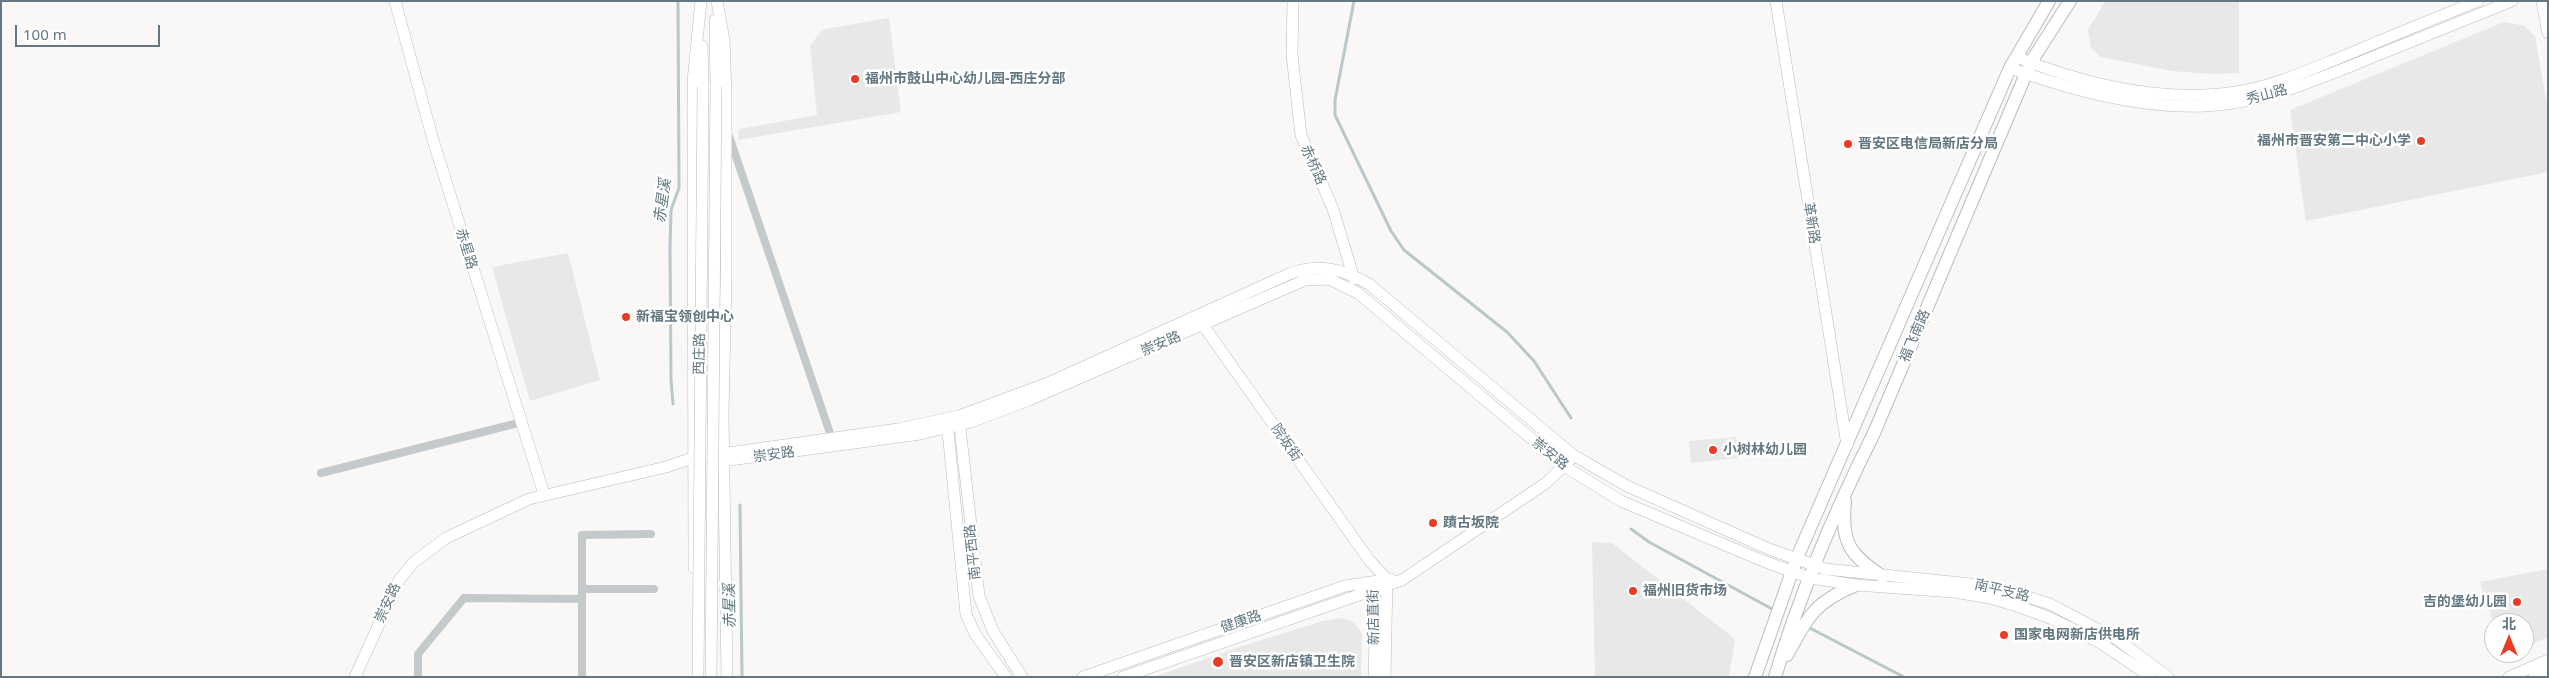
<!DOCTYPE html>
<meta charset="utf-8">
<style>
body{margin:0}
#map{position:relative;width:2549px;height:678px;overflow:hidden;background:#f9f8f6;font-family:"Noto Sans","Noto Sans SC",sans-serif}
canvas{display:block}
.frame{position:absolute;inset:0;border:2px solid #637882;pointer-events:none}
.north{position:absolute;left:2484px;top:613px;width:50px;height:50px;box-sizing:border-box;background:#fff;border:1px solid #c1c9cd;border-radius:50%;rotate:0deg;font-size:14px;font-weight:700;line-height:20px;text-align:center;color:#637882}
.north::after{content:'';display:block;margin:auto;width:18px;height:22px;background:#e93b26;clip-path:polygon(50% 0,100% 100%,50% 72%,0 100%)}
.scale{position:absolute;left:15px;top:25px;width:145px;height:22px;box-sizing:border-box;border:2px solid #637882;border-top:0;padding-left:6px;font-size:15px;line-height:18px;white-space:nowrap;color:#637882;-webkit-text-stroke:4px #fff;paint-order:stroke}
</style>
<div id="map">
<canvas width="2549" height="678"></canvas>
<div class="frame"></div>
<div class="north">北</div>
<div class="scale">100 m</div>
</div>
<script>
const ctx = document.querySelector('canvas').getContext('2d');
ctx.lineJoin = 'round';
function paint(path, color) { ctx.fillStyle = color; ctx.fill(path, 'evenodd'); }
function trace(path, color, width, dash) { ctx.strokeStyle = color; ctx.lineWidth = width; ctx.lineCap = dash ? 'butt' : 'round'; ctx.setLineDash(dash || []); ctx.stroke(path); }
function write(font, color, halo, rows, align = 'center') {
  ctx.font = font + ' "Noto Sans","Noto Sans SC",sans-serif'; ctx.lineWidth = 5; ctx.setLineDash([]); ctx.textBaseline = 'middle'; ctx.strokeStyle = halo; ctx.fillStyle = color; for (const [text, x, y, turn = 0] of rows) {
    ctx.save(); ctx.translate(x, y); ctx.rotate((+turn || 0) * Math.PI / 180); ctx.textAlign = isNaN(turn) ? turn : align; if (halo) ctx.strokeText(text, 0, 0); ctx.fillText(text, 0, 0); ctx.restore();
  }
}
paint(new Path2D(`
 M2105,1H2239V73L2212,74L2172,71L2101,57L2091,48L2088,30Z
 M889,18L901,112L738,140L739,129L817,115L810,46L821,31L825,29Z
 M2504,22L2525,26L2535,36L2548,110V172L2306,221L2290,110Z
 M568,253L600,380L530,401L492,267Z
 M1736,437L1738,458L1691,463L1689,441Z
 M1592,542L1612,543L1735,639L1729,677H1595Z
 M2548,569V637L2524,647V623H2494V625L2480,582Z
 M1343,618L1355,623L1362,634L1361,677H1154L1239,647L1323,621Z`), '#e7e8e7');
trace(new Path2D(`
 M1354,1L1335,100V115L1391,231L1404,250L1507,332L1534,361L1571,418
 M673,404L671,379L670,247L671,210L679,188L678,1
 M740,505L742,677
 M1631,529L1649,542L1774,610
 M1806,626L1904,677`), '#b9c8ca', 3);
const secondary = new Path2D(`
 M395,1L433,140L544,494
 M717,1L724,40L726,92V278L723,415L727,677
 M1293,1L1292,55L1301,135L1333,209L1354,279
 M1776,1L1847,445
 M2542,1L2548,33
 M715,20L716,87
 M702,46L703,87
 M2016,57C2084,84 2163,103 2236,92C2274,86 2309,70 2344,56C2389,37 2433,19 2478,1
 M2010,68C2072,90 2139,109 2206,106C2263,103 2316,80 2368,59C2416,40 2464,20 2512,1
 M1203,325L1369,560L1387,579L1385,677
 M959,419L979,596L993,631L1022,677
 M947,421L966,614L975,634L1006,677
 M715,462L920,434L971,422L1029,400L1305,280L1329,279L1358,293L1564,466L1621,501L1763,561L1810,578L1856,585L1954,592L1990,598L2020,607L2050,618L2099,642L2151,677
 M694,568L693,81L701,1
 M1373,582L1376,606L1374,677
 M355,677L399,580L414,562L446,538L529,499L666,467L693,458L898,429L959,416L1048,383L1289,274C1318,263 1343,269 1369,284L1573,455L1627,486L1769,549L1825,569L1971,584L2021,595L2050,604L2118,640L2168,677
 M1083,677L1345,586L1391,579
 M1123,677L1402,580L1546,483L1569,461
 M2509,677L2548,660
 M2534,677L2548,670`);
const primary = new Path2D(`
 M1845,501C1841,543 1849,554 1883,577
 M1787,655C1809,616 1813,603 1856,585
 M1755,677L1796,560L2010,68L2049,1
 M1775,677C1800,593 1835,511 1874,433L2031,62L2070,1`);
trace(secondary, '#b6bdc0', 12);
trace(primary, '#b7bdc0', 14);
trace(new Path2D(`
 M729,136L832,439
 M321,473L522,422
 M582,589H654
 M418,677V654L464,598L582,599
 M582,677V535L651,534`), '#c4c9cc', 8);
trace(secondary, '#fff', 11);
trace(primary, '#fff', 12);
const secondaryBridge = new Path2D(`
 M698,677L703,87
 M711,677L716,87`);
trace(secondaryBridge, '#b6bdc0', 12, []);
trace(secondaryBridge, '#fff', 11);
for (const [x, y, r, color] of [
 [855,79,5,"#e93b26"],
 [2421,141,5,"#e93b26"],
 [1848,144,5,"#e93b26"],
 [626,317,5,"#e93b26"],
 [1713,450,5,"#e93b26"],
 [1433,523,5,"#e93b26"],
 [1633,591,5,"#e93b26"],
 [2517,602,5,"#e93b26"],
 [2004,635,5,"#e93b26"],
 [1218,662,6,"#e93b26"]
]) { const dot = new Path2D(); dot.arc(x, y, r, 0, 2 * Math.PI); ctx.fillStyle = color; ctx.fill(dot); trace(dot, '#fff', 2); }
write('bold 14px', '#637882', '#fff', [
 ["福州市鼓山中心幼儿园-西庄分部",865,79],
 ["福州市晋安第二中心小学",2411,141,"right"],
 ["晋安区电信局新店分局",1858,144],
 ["新福宝领创中心",636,317],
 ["小树林幼儿园",1723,450],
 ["蹟古坂院",1443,523],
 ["福州旧货市场",1643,591],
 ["吉的堡幼儿园",2507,602,"right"],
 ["国家电网新店供电所",2014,635],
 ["晋安区新店镇卫生院",1229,662]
], 'left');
write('14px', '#637882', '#fff', [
 ["秀山路",2267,95,-15],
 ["赤桥路",1313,165,66],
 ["革新路",1811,223,81],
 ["赤星路",466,249,73],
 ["福飞南路",1915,336,-67],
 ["崇安路",1161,344,-23],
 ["西庄路",700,354,-89],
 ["院坂街",1286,443,55],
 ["崇安路",1550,454,39],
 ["崇安路",774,455,-8],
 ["南平西路",973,552,-96],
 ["南平支路",2002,591,13],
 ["崇安路",388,603,-65],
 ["新店直街",1374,617,-91],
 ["健康路",1241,622,-19]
]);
write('italic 15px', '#5e787c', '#fff', [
 ["赤星溪",663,201,-82],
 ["赤星溪",730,606,-91]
]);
</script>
